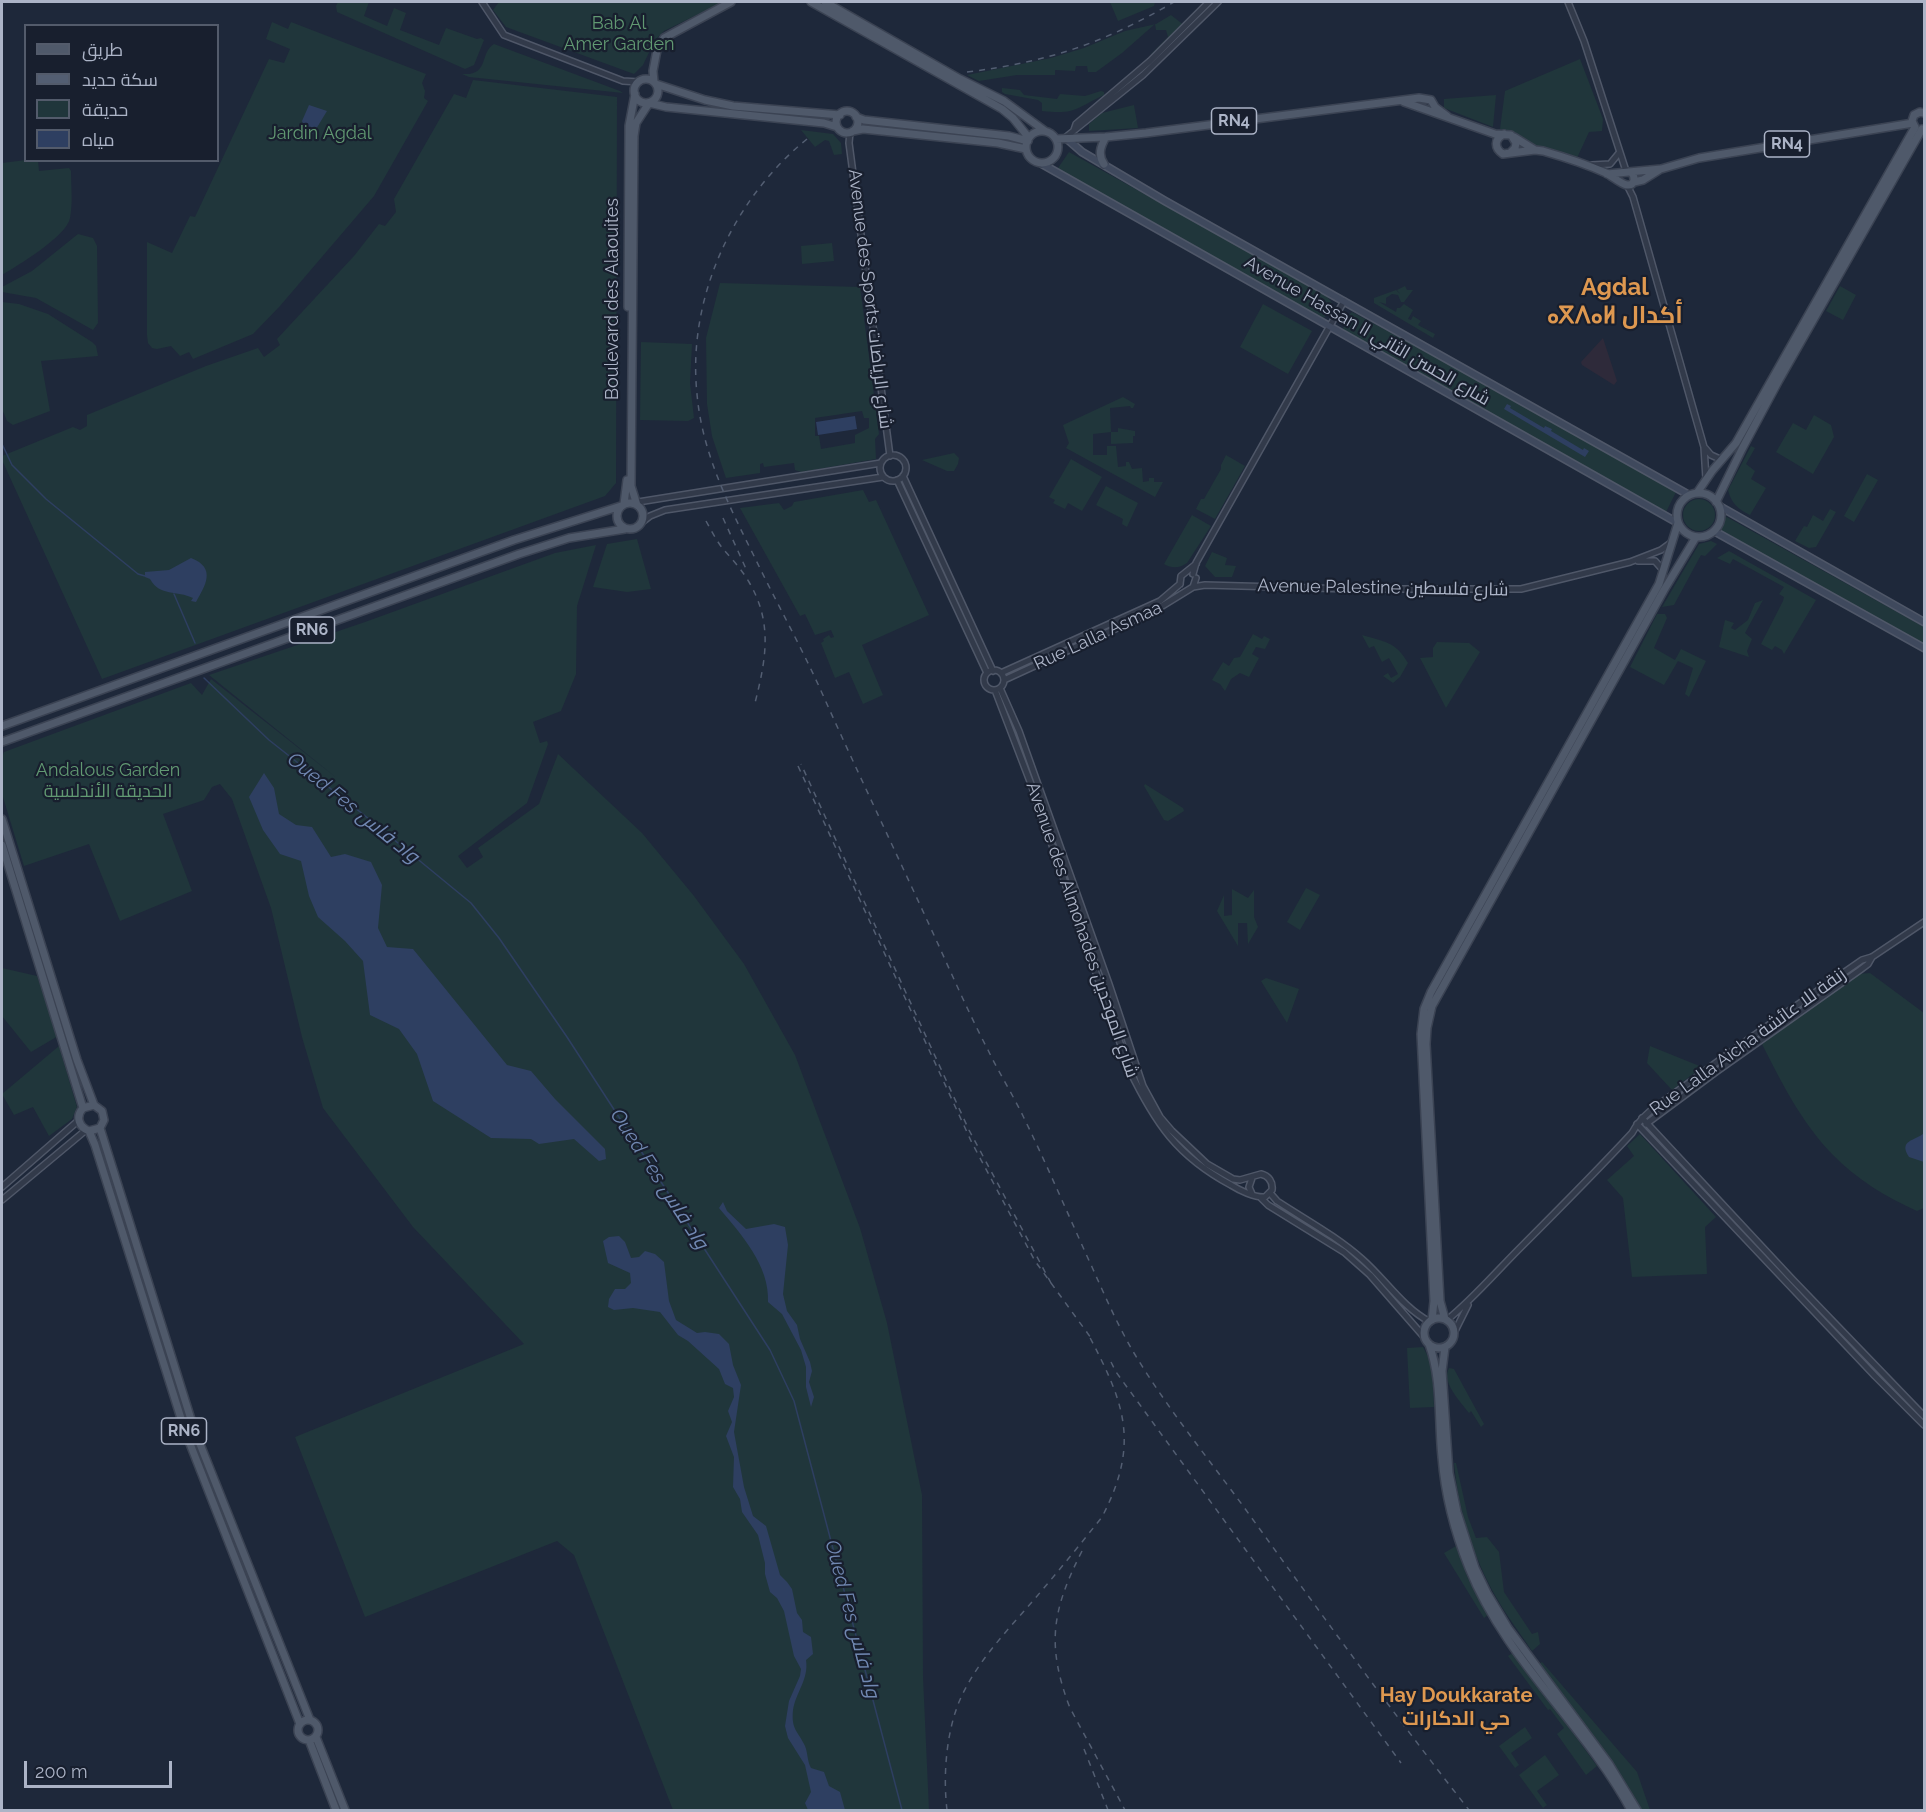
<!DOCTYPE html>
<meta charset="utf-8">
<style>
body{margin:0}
#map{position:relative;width:1926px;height:1812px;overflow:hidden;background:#1e283a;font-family:Raleway,Cairo,sans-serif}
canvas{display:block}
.frame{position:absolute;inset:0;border:3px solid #acb4c7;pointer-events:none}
.legend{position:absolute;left:24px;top:24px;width:195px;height:138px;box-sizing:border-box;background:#181f2e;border:2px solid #535b6b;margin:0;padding:8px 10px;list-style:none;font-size:18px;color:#acb4c7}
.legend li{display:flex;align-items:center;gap:12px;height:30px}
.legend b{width:30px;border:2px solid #535b6b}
.scale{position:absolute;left:24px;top:1761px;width:148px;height:27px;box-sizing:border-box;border:3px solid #acb4c7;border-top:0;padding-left:8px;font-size:18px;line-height:21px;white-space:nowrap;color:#acb4c7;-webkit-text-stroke:4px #181f2e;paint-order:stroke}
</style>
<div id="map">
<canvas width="1926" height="1812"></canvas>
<div class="frame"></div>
<ul class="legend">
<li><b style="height:8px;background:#4f596a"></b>طريق</li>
<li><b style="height:8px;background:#535e72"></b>سكة حديد</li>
<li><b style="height:16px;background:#20363b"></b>حديقة</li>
<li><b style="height:16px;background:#2e3f61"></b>مياه</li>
</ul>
<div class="scale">200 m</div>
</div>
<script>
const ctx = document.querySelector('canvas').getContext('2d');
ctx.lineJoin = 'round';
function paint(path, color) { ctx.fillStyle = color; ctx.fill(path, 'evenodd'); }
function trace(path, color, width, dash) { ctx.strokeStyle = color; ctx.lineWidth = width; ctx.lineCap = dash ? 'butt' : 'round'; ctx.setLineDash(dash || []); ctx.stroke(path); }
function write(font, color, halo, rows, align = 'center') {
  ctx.font = font + ' Raleway,Cairo,"Noto Sans Tifinagh",sans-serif'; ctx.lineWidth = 4.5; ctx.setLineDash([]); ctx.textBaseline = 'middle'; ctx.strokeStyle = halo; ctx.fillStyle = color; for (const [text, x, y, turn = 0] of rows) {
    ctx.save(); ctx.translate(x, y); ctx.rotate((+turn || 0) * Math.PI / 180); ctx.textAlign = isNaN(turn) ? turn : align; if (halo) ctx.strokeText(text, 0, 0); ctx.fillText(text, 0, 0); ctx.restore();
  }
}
paint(new Path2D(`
 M1603,338L1617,381L1614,385L1582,365L1581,362Z`), '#2e2a3a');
paint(new Path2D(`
 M338,2H369L364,16L387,26L394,8L406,13L400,30L439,45L446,28L477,39L481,38L484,40L474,65L465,69L337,12L336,6Z
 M499,2H723L664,31L655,40L643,65L634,74L506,27L493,10Z
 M1110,2H1155L1154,6L1118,21Z
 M1171,15L1185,26L1152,58L1151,54L1168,37L1166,30H1156L1155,24L1122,53L1096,72H1088L1087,66H1076L1075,71L1055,70V75H1017L979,81L967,75L1051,58L1084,48L1125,31L1156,24Z
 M272,22L288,29L291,22L426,74L422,83L425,91L424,98L428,101L374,196L280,306L253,334L193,359L189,352L180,356L171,346L157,349L152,348L148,343L147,335V242L172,253L190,216L195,217L269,59L284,63L290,49L266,39Z
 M494,44L620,91L623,93L469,77L462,74C490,76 479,53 494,44Z
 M1580,59L1603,119L1602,131L1589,132L1577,158L1543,151L1500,129L1505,91Z
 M473,80L617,97L616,483L605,496L102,679L2,460V456L73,427L80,430L87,426V415L206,366L258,348L264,357L280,345L277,339L354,256L379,224L385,226L396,212L394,199L454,94L466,98Z
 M1002,88L1020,90L1024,95L1057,99L1060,94L1085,96L1101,91L1104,92V95C1076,108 1076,115 1042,111V103L1038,100L1005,94L1002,92Z
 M1496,95L1493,127L1444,108V99Z
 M1134,105L1138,128L1089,131V124L1102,113Z
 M801,130L833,134L841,143L842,154L834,155L829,141L825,140L815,147Z
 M1069,152L1326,295L1332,303L1325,317L1321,319L1058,171V168Z
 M26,160L38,161L39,171L69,168L71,171C71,186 73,204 70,218C67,236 17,266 2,275V163Z
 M78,234L93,238L97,246L98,323L93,330L36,298L2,292V287L32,271Z
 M832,243L834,261L802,264L801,246Z
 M720,283L860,287L879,434L875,439L876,459L801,472L795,470L794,463L764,467L763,463L760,464V473L726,478L712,436L707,404L706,338ZM862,411L864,418H869V428L855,435V443L821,449L819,436H815V418Z
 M1405,286L1407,290H1413L1404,302H1401L1398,295L1392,294L1386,298V304L1379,302L1396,312L1397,308H1400L1404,304L1413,310L1408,319L1411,320L1413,316L1421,321L1418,325L1435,334L1433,338L1374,303V298L1396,290L1400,294L1397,290Z
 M1840,286L1856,295L1843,320L1826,311Z
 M2,302L19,304L48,314L92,342L96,346L98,356L41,361L50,411L13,425L7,421L2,409Z
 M1263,304L1312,331L1288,374L1240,347Z
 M1352,312L1536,410L1676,492L1666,512L1523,436L1342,331L1348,316Z
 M641,342L692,344L690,383L694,418L688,421L640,420Z
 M1123,397L1135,404L1133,408H1131L1130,406L1110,408L1111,432H1118V428L1135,431V436H1133V443L1111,444V432L1093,434V455H1107V446H1116L1118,467L1126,466V462H1129L1132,469L1142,468L1143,482L1149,481V478H1154V482H1163L1155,497L1066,448L1069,443L1063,425Z
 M1814,415L1831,425L1834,437L1813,474L1776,452L1793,423L1806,430Z
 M1751,446L1755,448L1746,464L1755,471L1751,479L1766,488L1750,515C1738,509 1731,503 1728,490Z
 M954,453L959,458L958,464L954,471H947L922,460Z
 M1226,455L1245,466L1215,519L1196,509L1201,499H1204L1221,469V465Z
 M1071,459L1102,477L1082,511L1068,503L1065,509L1053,503L1055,500L1049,497Z
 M1867,474L1878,480L1854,522L1844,516Z
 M1106,486L1138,503L1127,527L1122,524L1123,519L1096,505Z
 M863,490L869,502L876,500L929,615L862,645L883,695L863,704L849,672L835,678L821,643L824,641L823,639L829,635L831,638L834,637L831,630L815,635L805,614L800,616L740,508L779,503L784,510L792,506L794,502Z
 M1683 515a16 16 0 1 1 32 0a16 16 0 1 1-32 0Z
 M1830,509L1836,512L1816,547L1809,548L1795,541L1804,526L1807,527L1813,515L1823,521Z
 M1192,515L1211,526L1187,563C1180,568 1172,569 1164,564Z
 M1725,516L1924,627V644L1788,569L1721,530Z
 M637,539L651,589L627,592L593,587L607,544Z
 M1711,541L1717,544L1705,556L1701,555L1674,605L1662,607L1699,544Z
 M596,545L577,606L576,674L561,711L533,722L540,743L547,741L548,744L527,803L458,856L467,868L483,857L478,848L539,804L558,754L642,833L694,896L744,964L795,1055L860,1228L887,1323L922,1495L923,1677L929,1810H673L574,1555L557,1541L365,1617L295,1437L524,1344L413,1227L323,1108L302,1037L271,908L232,799L220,784L212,787L204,800L163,814L192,891L120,921L89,844L24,866L2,794V757L4,752L191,683L202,695L211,679L338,779L209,675L365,622L555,553Z
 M1729,551L1816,600L1784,654L1782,650L1775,646L1772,650L1761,644L1783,601L1784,597L1779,594L1784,587L1733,559L1730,564L1717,558Z
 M1212,552L1227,558L1225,565L1236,566L1232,577H1215L1205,566Z
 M1763,600L1745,633L1752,639L1747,651L1749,657L1719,647L1725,620L1734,623L1731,628L1735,630L1748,620L1755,603Z
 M1657,614H1665L1667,618L1654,648L1675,660L1681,649L1706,661L1689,697L1685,694L1693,668L1678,661L1664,685L1630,667Z
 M1253,634L1262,639L1264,636L1270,639L1265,649L1256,647L1252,654L1259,658L1249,677L1240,673L1231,679L1225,691L1220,684L1212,680L1223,662L1229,666L1234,658L1240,657Z
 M1362,635C1385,642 1395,641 1408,663L1400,677L1393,683L1383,676L1388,673L1391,678L1398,674L1389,658L1382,662L1374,646L1369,648Z
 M1437,642L1469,643L1480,652L1446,708L1420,658L1433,657V648Z
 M1145,784L1183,808L1184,811L1168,821L1164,820L1144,786Z
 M1306,888L1320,895L1300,930L1287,922Z
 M1232,889L1248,898L1254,890V917L1258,927L1248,944L1247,923H1238V946L1217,911L1224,895V916L1232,915Z
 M2,968L37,976L58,1036L31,1052L2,1016Z
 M1870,973L1924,1013V1208L1917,1211C1886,1197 1856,1179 1832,1154C1802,1123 1781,1082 1762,1044L1858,974Z
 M1266,978L1299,989L1287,1023L1261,981Z
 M59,1046L77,1107L72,1119L49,1136L33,1107L14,1115L2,1094Z
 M1650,1046L1702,1067L1672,1090L1647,1063Z
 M1640,1134L1716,1217L1705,1227L1707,1274L1632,1277L1623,1198L1607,1180L1634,1156L1627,1146Z
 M1423,1347L1432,1364L1434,1407L1410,1408L1407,1348Z
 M1449,1368L1454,1369L1484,1424L1481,1427L1471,1411L1469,1413C1460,1401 1441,1382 1449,1368Z
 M1454,1463H1456L1468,1517L1476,1538L1487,1537L1499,1552L1504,1592L1532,1634L1538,1632L1540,1644L1532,1651C1520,1633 1506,1615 1496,1597C1473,1557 1458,1508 1454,1463Z
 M1456,1546L1467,1576L1488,1615L1484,1618L1444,1553Z
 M1514,1652L1597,1766L1586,1775L1557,1734L1564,1728L1550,1709L1548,1710L1508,1656Z
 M1542,1662L1637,1772L1650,1810H1639L1607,1755L1596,1746L1537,1665Z
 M1525,1727L1532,1738L1511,1753L1519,1765L1515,1768L1499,1746Z
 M1545,1755L1559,1775L1537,1791L1547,1805L1543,1808L1519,1775Z`), '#20363b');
paint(new Path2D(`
 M309,105L327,111L313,134L305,130L302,121Z
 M1507,404L1511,406L1510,408L1544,428L1545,426L1552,429L1551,431L1583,450L1584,448L1589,451L1585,457L1504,409Z
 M855,416L857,429L818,435L816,422Z
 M191,558C217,568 205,586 196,602L191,601L193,598C177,590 160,597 150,579L145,577V572L169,570Z
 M264,773L274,788L279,814L296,825L312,827L331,857L345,854L371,862L382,885L378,928L387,947L413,949L507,1065L531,1071L555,1099L605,1149L606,1159L599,1161L574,1139L539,1144L531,1139L491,1138L433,1101L417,1054L399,1029L370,1015L363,961L345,941L318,917L309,896L301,861L280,854L263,830L249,797Z
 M1924,1133V1162L1909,1157C1898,1140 1915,1141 1924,1133Z
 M723,1202L727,1211L746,1229L774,1224L785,1227L788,1245L783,1294L787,1311L797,1325L800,1339L810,1362L812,1371L809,1382L814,1397L811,1407L806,1387V1367L801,1350L782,1314L768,1302C770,1266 741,1234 719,1208Z
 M619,1236L625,1242L631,1258L639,1257L645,1251L655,1254L664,1262L669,1301L676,1320L697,1333L705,1332L719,1334L729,1344L733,1365L741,1385L734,1432L744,1487L753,1516L766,1526L780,1575L787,1582L792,1589L797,1613L802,1620L803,1632L811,1637L813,1654L806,1660C809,1679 796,1692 793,1710C791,1730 798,1731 805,1746C808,1753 807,1761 811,1768L824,1772L829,1786L840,1792L845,1810H808L805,1803L811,1792L805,1765L788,1738L785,1726L789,1701L800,1676L801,1669L794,1656L784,1611L777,1598L770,1592L765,1574V1563L758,1535L742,1512L740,1499L733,1487L734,1457L726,1436L732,1422L728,1411L734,1397L733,1388L725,1384L719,1369L688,1341L678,1335L660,1312L633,1308L614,1310L608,1307L609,1299L615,1289H625L631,1283L630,1273L608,1263L603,1241L609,1237Z`), '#2e3f61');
trace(new Path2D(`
 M2,444L12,465L46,499L138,574L145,576
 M174,594L195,643
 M204,678L269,740L364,815L471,903L499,938L567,1037L770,1350L794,1401L902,1810`), '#2e3f61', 1.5);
const tertiary = new Path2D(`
 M482,2L504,35L623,81L639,82
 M1568,2L1584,41L1626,171
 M1074,130L1076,124L1150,61L1209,2
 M850,132L849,143L890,456
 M1066,137L1143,75L1218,2
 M1592,165L1610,164L1619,153
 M1627,185L1633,197L1704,447L1706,479
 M1705,448L1711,455L1722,460
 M880 468a13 13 0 1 1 26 0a13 13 0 1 1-26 0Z
 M903,476L993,671
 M897,480L987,673
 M632,503L881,463
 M641,523L650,516L665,510L883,477
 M1638,561H1655L1663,570
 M1193,574L1196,563L1344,301
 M1180,584L1181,576L1196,564
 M1193,587L1205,585L1350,589H1521L1630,562L1661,550L1672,542
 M984 680a10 10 0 1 1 20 0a10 10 0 1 1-20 0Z
 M1001,673L1160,601L1180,584
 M1004,680L1154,611L1193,587L1196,578
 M995,690L1031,784L1129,1069C1155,1123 1177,1156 1231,1185C1239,1190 1255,1198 1265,1197L1272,1190C1273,1182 1269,1176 1261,1174L1240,1180L1233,1179L1207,1164L1172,1131L1160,1117L1143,1086L1109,984L1019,731L1000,688
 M1642,1118L1792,1279L1924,1416
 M1637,1124L1875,1376L1924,1425
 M1646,1124L1716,1072L1860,970L1868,964L1872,957
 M2,1187L79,1120
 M1270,1193L1277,1201C1306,1220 1336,1236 1362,1259C1385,1279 1402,1307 1430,1322
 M1252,1194L1249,1187L1252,1178
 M1261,1198L1268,1205L1344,1252L1370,1275L1425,1338
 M2,1200L86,1130
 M1447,1320C1473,1299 1495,1273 1519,1249C1557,1211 1595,1173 1632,1133C1643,1112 1667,1099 1686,1085C1743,1042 1803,1001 1862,960L1872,957L1924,922
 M1454,1333L1468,1305`);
const secondary = new Path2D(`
 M1066,138L1082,152L1165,201L1689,495
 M1042,164L1678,523
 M1719,506L1924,622
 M1714,531L1924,648`);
const primary = new Path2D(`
 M811,2L1002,109L1013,118L1029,138
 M825,2L960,79L1004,101L1045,131
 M634 91a12 12 0 1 1 24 0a12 12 0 1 1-24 0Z
 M654,82L653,71L657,50L664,38L731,2
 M656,84L705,100L733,106L840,115
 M1404,102L1495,134L1511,135L1516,143L1515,148L1510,153
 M836 122a11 11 0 1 1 22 0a11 11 0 1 1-22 0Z
 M856,117L864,120L1009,136L1028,141
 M1915,127L1912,121L1914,115L1920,112L1924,113
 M1026 147a16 16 0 1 1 32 0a16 16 0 1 1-32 0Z
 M853,131L863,129L998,143L1026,149
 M1504,134C1494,139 1494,148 1503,154L1535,150L1543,151C1564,157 1586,164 1606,173C1612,176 1621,184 1627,185C1636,186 1635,176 1631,172
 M1514,137L1535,150
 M1056,139L1106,137L1146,133L1419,98L1431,100L1435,107L1447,116
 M1104,164C1098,155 1100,147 1106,137
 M1607,174L1661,169L1699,158L1913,123
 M1634,182L1643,180L1659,170
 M628,307L629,126L635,94
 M1697,493L1712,471L1736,443L1915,127
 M1677 515a22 22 0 1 1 44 0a22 22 0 1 1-44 0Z
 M1716,502L1742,449L1779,380L1922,129
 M617 516a13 13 0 1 1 26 0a13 13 0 1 1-26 0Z
 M624,504L627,480
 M637,505L631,486L634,136L636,123L649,103L666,107L824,123L837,127
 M2,726L514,540L621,506
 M2,742L519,554L569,538L625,529
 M2,819L77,1060L94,1105
 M2,845L83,1108
 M100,1128L194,1429L310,1720
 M89,1131L100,1128L104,1120L102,1111L94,1105L83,1108C75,1117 79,1127 89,1131L95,1145L185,1431L300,1724
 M1424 1333a15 15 0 1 1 30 0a15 15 0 1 1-30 0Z
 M1445,1319L1440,1301L1426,1044L1427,1028L1432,1006L1664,590L1696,537
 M1432,1320L1434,1301L1421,1034L1424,1009L1431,992L1659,584L1678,523
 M1429,1344C1442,1380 1438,1419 1442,1457C1445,1495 1455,1533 1469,1568C1505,1659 1585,1725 1631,1810
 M1445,1347L1442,1371L1449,1473L1457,1512L1475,1568L1487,1593L1508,1628L1609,1764L1637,1810
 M298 1730a10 10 0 1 1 20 0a10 10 0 1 1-20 0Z
 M316,1737L345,1810
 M309,1740L336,1810`);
trace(tertiary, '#4f5768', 8);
trace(secondary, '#4f5768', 9);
trace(primary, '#3b4353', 10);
trace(tertiary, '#323a4a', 5);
trace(secondary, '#3f495d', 6);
trace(primary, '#4f596a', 7);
trace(new Path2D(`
 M967,72C1048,62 1104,43 1174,2
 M807,139C733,199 687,298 697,394C702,452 728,504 754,556C776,602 801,646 822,693C856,769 892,844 927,920C947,963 966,1008 988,1050C999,1073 1013,1095 1024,1118C1048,1167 1069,1217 1092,1267C1105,1296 1118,1326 1134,1353C1167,1408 1208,1458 1246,1510C1319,1611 1392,1712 1469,1810
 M723,518L747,571
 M706,521C711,530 716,540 723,549C732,559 742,570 749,582C773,623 766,659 755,703
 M798,766L972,1143L1035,1261L1051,1283L969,1130L801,764
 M1051,1283L1091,1338
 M1111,1362L1116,1372L1401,1763
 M1082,1551C1052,1610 1046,1645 1070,1708L1125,1810
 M1084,1749L1108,1810
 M947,1810C943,1777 946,1734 959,1702C975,1664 1005,1633 1032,1602C1056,1574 1079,1546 1102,1517C1141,1442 1124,1402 1087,1332`), '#535e72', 1.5, [6, 6]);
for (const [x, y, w] of [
 [1234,121,45],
 [1787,144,45],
 [312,630,45],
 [184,1431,45]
]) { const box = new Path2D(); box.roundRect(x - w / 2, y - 13, w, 26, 4.5); ctx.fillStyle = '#181f2e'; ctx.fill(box); trace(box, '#acb4c7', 1.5); }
write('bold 16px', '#acb4c7', null, [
 ["RN4",1234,121],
 ["RN4",1787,144],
 ["RN6",312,630],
 ["RN6",184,1431]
]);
write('18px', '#619972', '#181f2e', [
 ["Bab Al",619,24],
 ["Amer Garden",619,45],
 ["Jardin Agdal",320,134],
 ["Andalous Garden",108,771],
 ["الحديقة الأندلسية",108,792]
]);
write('18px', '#acb4c7', '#181f2e', [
 ["Boulevard des Alaouites",613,299,-90],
 ["Avenue des Sports شارع الرياضات",870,299,83],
 ["Avenue Hassan II شارع الحسن الثاني",1367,331,30],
 ["Avenue Palestine شارع فلسطين",1383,588,1],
 ["Rue Lalla Asmaa",1098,636,-25],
 ["Avenue des Almohades شارع الموحدين",1082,930,71],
 ["Rue Lalla Aicha زنقة للا عائشة",1748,1042,-36]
]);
write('italic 20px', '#7188b2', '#181f2e', [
 ["Oued Fes واد فاس",353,808,39],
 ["Oued Fes واد فاس",659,1179,57],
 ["Oued Fes واد فاس",852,1619,75]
]);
write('bold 20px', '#de9850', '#181f2e', [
 ["Hay Doukkarate",1456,1696],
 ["حي الدكارات",1456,1719]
]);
write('bold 24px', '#de9850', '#181f2e', [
 ["Agdal",1615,288],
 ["ⴰⴳⴷⴰⵍ أكدال",1615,316]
]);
</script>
